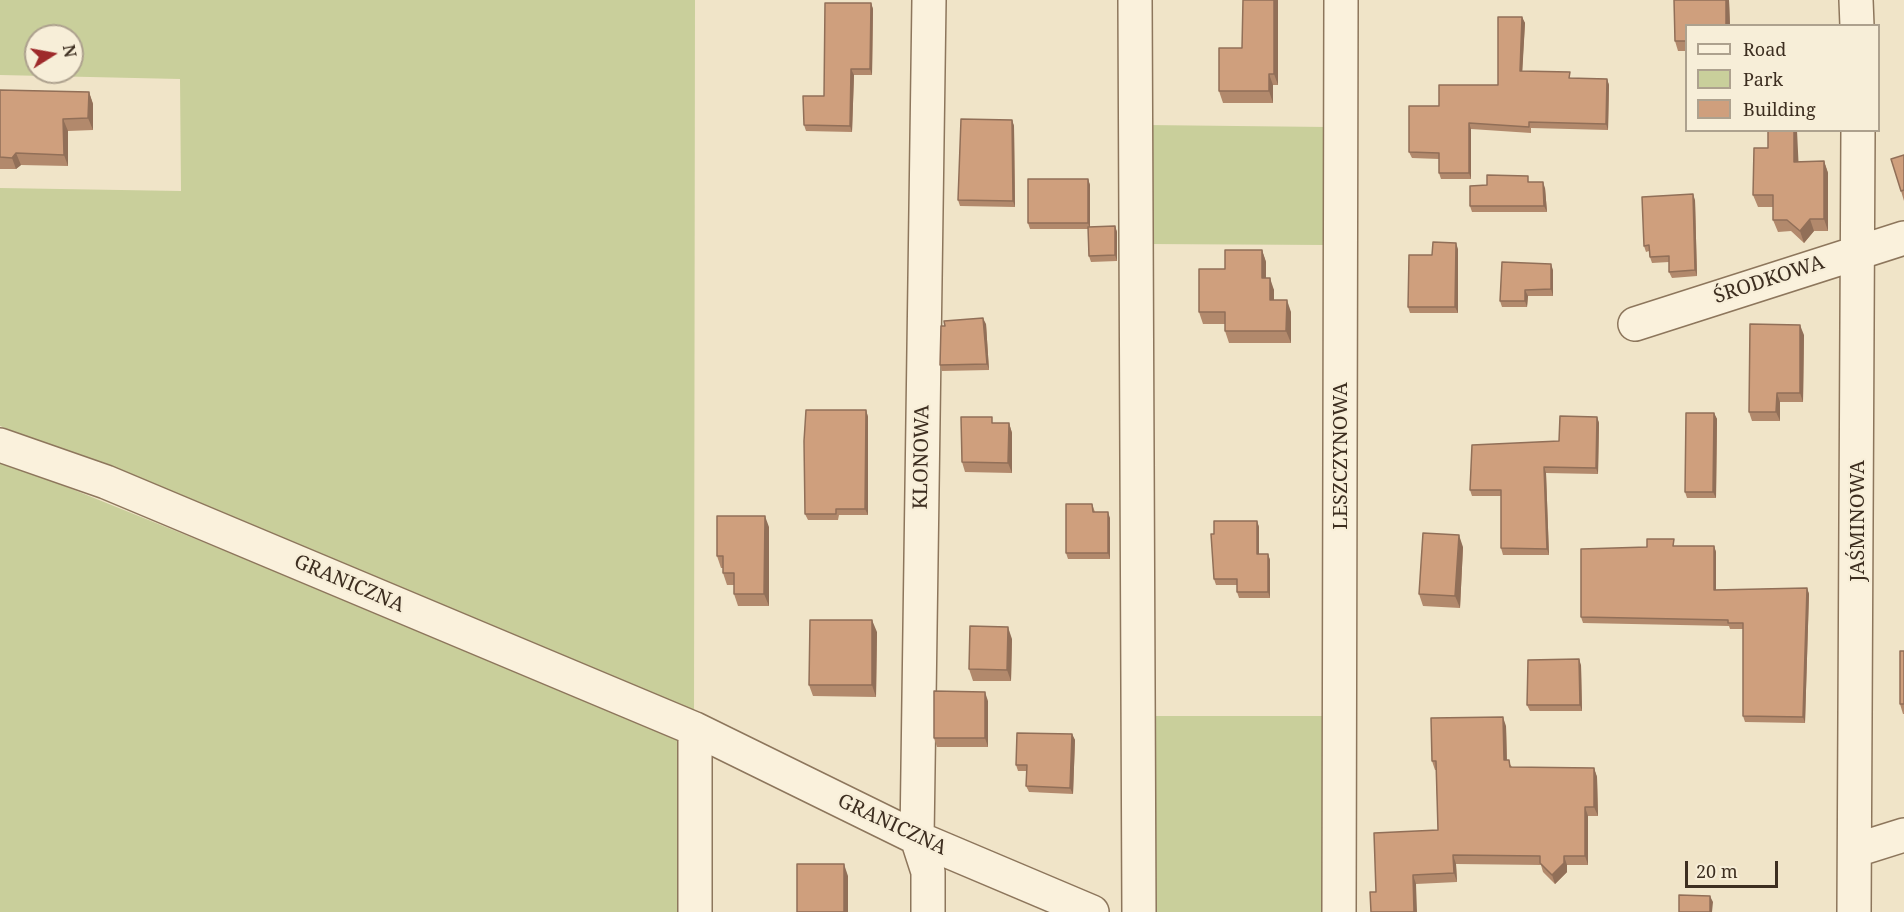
<!DOCTYPE html>
<meta charset="utf-8">
<style>
body{margin:0}
#map{position:relative;width:1904px;height:912px;overflow:hidden;background:#f0e4c8;font-family:"Noto Serif",serif}
canvas{display:block}
.legend{position:absolute;left:1685px;top:24px;width:195px;height:108px;box-sizing:border-box;background:#f7eed8;border:2px solid #ada18e;margin:0;padding:8px 10px;list-style:none;font-size:18px;color:#3d2e20}
.legend li{display:flex;align-items:center;gap:12px;height:30px}
.legend b{width:30px;border:2px solid #ada18e}
.north{position:absolute;left:24px;top:24px;width:60px;height:60px;box-sizing:border-box;background:#f7eed8;border:2px solid #ada18e;border-radius:50%;rotate:79deg;font-size:16px;font-weight:700;line-height:24px;text-align:center;color:#3d2e20}
.north::after{content:'';display:block;margin:auto;width:21px;height:27px;background:#9e2a2b;clip-path:polygon(50% 0,100% 100%,50% 72%,0 100%)}
.scale{position:absolute;left:1685px;top:861px;width:93px;height:27px;box-sizing:border-box;border:3px solid #3d2e20;border-top:0;padding-left:8px;font-size:18px;line-height:21px;white-space:nowrap;color:#3d2e20;-webkit-text-stroke:4px #f7eed8;paint-order:stroke}
</style>
<div id="map">
<canvas width="1904" height="912"></canvas>
<ul class="legend">
<li><b style="height:8px;background:#faf1dc"></b>Road</li>
<li><b style="height:16px;background:#c9cf9b"></b>Park</li>
<li><b style="height:16px;background:#cf9f7d"></b>Building</li>
</ul>
<div class="north">N</div>
<div class="scale">20 m</div>
</div>
<script>
const ctx = document.querySelector('canvas').getContext('2d');
ctx.lineJoin = 'round';
function paint(path, color) { ctx.fillStyle = color; ctx.fill(path, 'evenodd'); }
function trace(path, color, width, dash) { ctx.strokeStyle = color; ctx.lineWidth = width; ctx.lineCap = dash ? 'butt' : 'round'; ctx.setLineDash(dash || []); ctx.stroke(path); }
function write(font, color, halo, rows, align = 'center') {
  ctx.font = font + ' "Noto Serif",serif'; ctx.lineWidth = 4.5; ctx.setLineDash([]); ctx.textBaseline = 'middle'; ctx.strokeStyle = halo; ctx.fillStyle = color; for (const [text, x, y, turn = 0] of rows) {
    ctx.save(); ctx.translate(x, y); ctx.rotate((+turn || 0) * Math.PI / 180); ctx.textAlign = isNaN(turn) ? turn : align; if (halo) ctx.strokeText(text, 0, 0); ctx.fillText(text, 0, 0); ctx.restore();
  }
}
paint(new Path2D(`
 M0,0H695L694,713L0,426V188L181,191L180,79L0,75ZM36,36H72V72H36Z
 M1146,125L1327,127V245L1147,244Z
 M0,460L686,737L685,912H0Z
 M1152,716H1327L1323,912H1153Z`), '#c9cf9b');
const minor = new Path2D(`
 M1135,0L1139,912
 M1856,0L1857,26
 M1635,324L1904,238
 M0,445L106,482L695,729L917,838L1092,912
 M1856,850L1904,835
 M695,912V729
 M928,912V872L917,838L929,0
 M1339,912L1341,0
 M1854,912L1858,130`);
trace(minor, '#8d765c', 36);
trace(minor, '#faf1dc', 33);
paint(new Path2D(`
 M1243,0H1278V85H1273V103H1223L1219,91L1242,48Z
 M1674,0H1729L1730,26H1686V51H1678L1675,41Z
 M871,3L873,9L872,75H854L852,132L806,131L804,125L824,96Z
 M1522,17L1525,23L1522,71L1572,78L1607,79L1609,85L1608,130L1531,128V133L1471,129V179H1441L1439,173V159L1412,158L1409,152L1439,106L1498,85Z
 M0,90L89,92L93,104V130L68,131V166L21,165L16,169H0Z
 M1012,120L1014,126L1015,207L960,206L958,200Z
 M1768,148L1798,162L1824,161L1828,173V231H1814L1804,243L1791,231L1778,232L1773,220V207H1758L1753,195Z
 M1904,155V201L1901,191Z
 M1088,179L1090,185V227L1115,226L1117,232V261L1091,262L1089,256L1088,229H1030L1028,223Z
 M1530,182L1545,188L1547,212H1472L1470,206Z
 M1695,200L1697,276L1672,278L1669,272V262L1652,263L1650,257L1649,251L1646,252L1644,246Z
 M1458,249V313H1410L1408,307Z
 M1262,250L1266,262V278L1274,290V300L1291,312V343H1229L1225,331V324H1203L1199,312L1225,269Z
 M1553,270V296H1528L1527,307H1502L1500,301Z
 M986,324L989,370L942,371L940,365Z
 M1804,335L1803,402H1780V421H1752L1749,412Z
 M866,410L868,417V515H839L838,520H808L805,514Z
 M1714,413L1717,419L1716,498H1687L1685,492Z
 M1597,417L1599,423L1598,474L1546,473L1549,555H1503L1501,548V496H1472L1470,490L1559,441Z
 M994,423H1009L1012,433V473L965,472L962,462Z
 M1092,504L1095,512L1110,518V559H1068L1066,553Z
 M1257,521L1259,527V554H1268L1270,560V598H1239L1237,592V585H1216L1214,579Z
 M769,527V606H738L734,594V585H727L723,573V568H721L717,556Z
 M1676,546H1714L1716,552V590L1807,588L1809,594L1805,723L1745,722L1743,716V629H1730L1729,626L1583,623L1581,617L1647,547Z
 M1463,547L1460,608L1423,606L1419,594Z
 M877,632L876,697L813,696L809,685Z
 M1012,639L1011,681H973L969,669Z
 M1904,651V714H1903L1900,704Z
 M1581,665L1582,711H1530L1527,705Z
 M988,701V747H937L934,738Z
 M1506,726L1507,760L1512,767L1594,768L1597,777L1598,816H1588V865H1567V872L1555,884L1543,872L1541,865L1456,864L1457,882L1416,884L1376,892L1438,830L1436,770H1435L1432,761Z
 M1072,734L1075,740L1073,794L1029,792L1026,786L1027,771H1018L1016,765Z`), '#b2896c');
paint(new Path2D(`
 M1274,0H1278V85L1274,74Z
 M1726,0H1729L1730,26H1726Z
 M871,3L873,9L872,75L870,69Z
 M1522,17L1525,23L1522,77L1520,71Z
 M851,69L854,75L852,132L850,126Z
 M1269,74L1273,85V103L1269,91Z
 M1607,79L1609,85L1608,130L1606,124Z
 M89,92L93,104V130L88,118Z
 M63,119L68,131V166L64,155Z
 M1012,120L1014,126L1015,207L1013,201Z
 M1469,123L1471,129V179L1469,173Z
 M1794,130H1797L1799,173L1794,162Z
 M16,153L21,165L16,169L12,158Z
 M1824,161L1828,173V231L1824,219Z
 M1088,179L1090,185V229L1088,223Z
 M1543,182L1545,188L1547,212L1544,206Z
 M1693,194L1695,200L1697,276L1695,270Z
 M1810,219L1814,231L1804,243L1800,231Z
 M1115,226L1117,232V261L1115,255Z
 M1456,243L1458,249V313L1455,307Z
 M1262,250L1266,262V290L1262,278Z
 M1551,264L1553,270V296L1551,289Z
 M1270,278L1274,290V311L1270,300Z
 M1525,290L1528,296L1527,307L1525,301Z
 M1287,300L1291,312V343L1286,331Z
 M983,318L986,324L989,370L987,364Z
 M1800,325L1804,335L1803,402L1800,393Z
 M1777,393L1780,402V421L1776,412Z
 M866,410L868,417V515L865,509Z
 M1714,413L1717,419L1716,498L1713,492Z
 M1597,417L1599,423L1598,474L1596,468Z
 M1009,423L1012,433V473L1008,463Z
 M1544,467L1546,473L1549,555L1547,549Z
 M1108,512L1110,518V559L1108,553Z
 M765,516L769,527V606L764,594Z
 M1257,521L1259,527V560L1257,554Z
 M1459,535L1463,547L1460,608L1455,596Z
 M1714,546L1716,552V596L1714,590Z
 M1268,554L1270,560V598L1268,592Z
 M1807,588L1809,594L1805,723L1803,717Z
 M872,620L877,632L876,697L872,685Z
 M1008,627L1012,639L1011,681L1007,670Z
 M1579,659L1581,665L1582,711L1580,705Z
 M985,692L988,701V747L985,738Z
 M1503,717L1506,726L1507,769L1504,760Z
 M1072,734L1075,740L1073,794L1070,788Z
 M1594,768L1597,777L1598,816L1594,807Z
 M1585,807L1588,816V865L1585,856Z
 M1453,855L1456,864L1457,882L1454,873Z
 M1564,856L1567,865V872L1555,884L1552,875Z
 M844,864L848,876V912H844Z
 M1413,875L1416,884L1417,912H1414Z
 M1710,896L1713,902L1712,912H1710Z`), '#916f58');
const building = new Path2D(`
 M1243,0H1274V74H1269V91H1219V48H1242Z
 M1674,0H1726V26H1686V41H1675Z
 M825,3H871L870,69H851L850,126L804,125L803,96H824Z
 M1498,17H1522L1520,71L1570,72L1569,78L1607,79L1606,124L1529,122V127L1469,123V173H1439V153L1409,152V106H1439V85H1498Z
 M0,90L89,92L88,118L63,119L64,155L16,153L12,158L0,157Z
 M961,119L1012,120L1013,201L958,200Z
 M1768,130H1794V162L1824,161V219H1810L1800,231L1787,220H1773V195H1753L1754,148H1768Z
 M1904,155V190L1901,191L1891,159Z
 M1487,175L1528,176V182H1543L1544,206H1470V186L1487,185Z
 M1028,179H1088V223H1028Z
 M1693,194L1695,270L1669,272V256L1650,257L1649,245L1644,246L1642,197Z
 M1115,226V255L1089,256L1088,227Z
 M1433,242L1456,243L1455,307H1408L1409,255H1432Z
 M1225,250H1262V278H1270V300H1287L1286,331H1225V312H1199V269H1225Z
 M1502,262L1551,264V289L1525,290V301H1500Z
 M983,318L987,364L940,365L941,326H945L944,321Z
 M1750,324L1800,325V393H1777L1776,412H1749Z
 M806,410H866L865,509H836V514H805L804,441Z
 M1686,413H1714L1713,492H1685Z
 M1560,416L1597,417L1596,468L1544,467L1547,549L1501,548V490H1470L1472,445L1559,441Z
 M961,417H992V423H1009L1008,463L962,462Z
 M1066,504H1092L1093,512H1108V553H1066Z
 M717,516H765L764,594H734V573H723V556H717Z
 M1214,521H1257V554H1268V592H1237V579H1214L1211,534H1214Z
 M1423,533L1459,535L1455,596L1419,594Z
 M1647,539H1674L1673,546H1714V590L1807,588L1803,717L1743,716V623H1728V620L1581,617V549L1647,547Z
 M810,620H872V685H809Z
 M970,626L1008,627L1007,670L969,669Z
 M1900,651H1904V704H1900Z
 M1579,659L1580,705H1527L1528,660Z
 M934,691L985,692V738H934Z
 M1503,717L1504,760H1509L1510,767L1594,768V807H1585V856H1564V863L1552,875L1540,863V856L1453,855L1454,873L1413,875L1414,912H1371L1370,892H1376L1374,833L1438,830L1436,761H1432L1431,718Z
 M1017,733L1072,734L1070,788L1026,786L1027,765H1016Z
 M797,864H844V912H797Z
 M1679,895L1710,896V912H1679Z`);
paint(building, '#cf9f7d');
trace(building, '#916f58', 1.5);
write('20px', '#3d2e20', '#f7eed8', [
 ["ŚRODKOWA",1769,280,-18],
 ["LESZCZYNOWA",1341,456,-90],
 ["KLONOWA",922,457,-89],
 ["JAŚMINOWA",1858,521,-90],
 ["GRANICZNA",349,584,23],
 ["GRANICZNA",892,825,25]
]);
</script>
